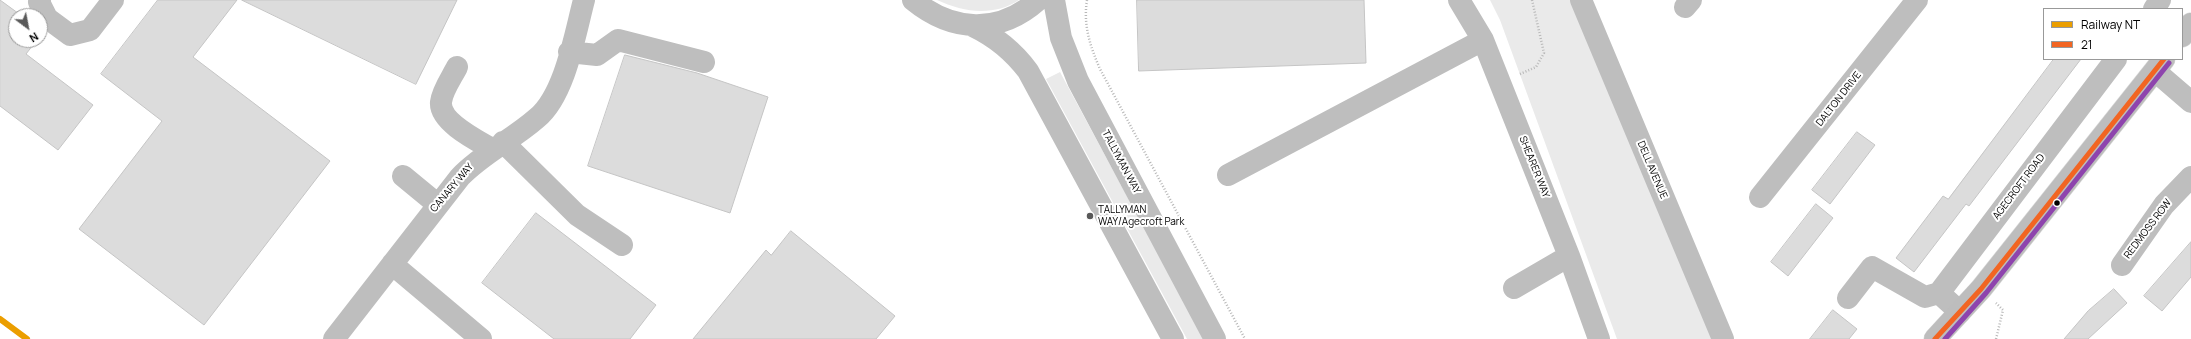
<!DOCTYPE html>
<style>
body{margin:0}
#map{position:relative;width:2191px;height:339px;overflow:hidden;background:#fff;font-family:Manrope,sans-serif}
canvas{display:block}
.legend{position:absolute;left:2043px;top:8px;width:140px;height:52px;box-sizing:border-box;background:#fff;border:1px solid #999;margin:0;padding:5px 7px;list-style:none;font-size:12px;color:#000}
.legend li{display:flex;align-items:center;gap:8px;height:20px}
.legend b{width:20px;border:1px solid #999}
.north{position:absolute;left:8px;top:8px;width:40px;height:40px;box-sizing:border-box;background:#fff;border:1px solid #999;border-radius:50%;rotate:148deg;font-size:11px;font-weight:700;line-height:16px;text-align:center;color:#000}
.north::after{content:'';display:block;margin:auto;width:14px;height:18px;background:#595959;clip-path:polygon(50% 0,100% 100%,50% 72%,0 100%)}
</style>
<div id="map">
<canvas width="2191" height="339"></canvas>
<ul class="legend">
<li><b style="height:5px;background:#eb9e00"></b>Railway NT</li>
<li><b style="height:5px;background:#f26522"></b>21</li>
</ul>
<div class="north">N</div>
</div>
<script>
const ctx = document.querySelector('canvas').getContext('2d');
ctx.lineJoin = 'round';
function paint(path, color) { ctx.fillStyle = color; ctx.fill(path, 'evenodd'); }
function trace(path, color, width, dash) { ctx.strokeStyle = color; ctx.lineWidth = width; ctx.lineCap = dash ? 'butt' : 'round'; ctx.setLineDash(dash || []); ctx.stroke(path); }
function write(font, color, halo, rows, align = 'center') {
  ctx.font = font + ' Manrope,sans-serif'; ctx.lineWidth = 4; ctx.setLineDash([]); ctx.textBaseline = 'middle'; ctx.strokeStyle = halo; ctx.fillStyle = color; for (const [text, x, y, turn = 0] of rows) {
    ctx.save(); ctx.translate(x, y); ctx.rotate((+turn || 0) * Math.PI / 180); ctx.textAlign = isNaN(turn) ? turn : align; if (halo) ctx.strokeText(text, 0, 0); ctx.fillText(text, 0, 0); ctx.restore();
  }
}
paint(new Path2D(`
 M937,0H1019C993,17 963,12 937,0Z
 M1490,0H1574L1716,339H1617L1500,20Z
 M1060,72L1204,339H1187L1046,79Z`), '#eaeaea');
const building = new Path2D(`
 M0,0L22,16H16V40H37L26,54L93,105L58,150L0,106Z
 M158,0H237L193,57L330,161L204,325L79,229L162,121L101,74Z
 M242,0H457L416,84Z
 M1137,0H1364L1366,63L1139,71Z
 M625,55L697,73L768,97L730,213L588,166Z
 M2054,59H2081L1969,206L1966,204L1914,272L1896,258L1943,196L1948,199Z
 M1857,132L1875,145L1830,204L1812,190Z
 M1816,204L1833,218L1788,276L1771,262Z
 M536,213L656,305L630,339H554L482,283Z
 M791,231L895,316L876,339H693L766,250L771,255Z
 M2191,242V277L2162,311L2144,296Z
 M2114,289L2127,303L2088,339H2064L2088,311Z
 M1833,310L1857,329L1849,339H1810Z`);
paint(building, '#dcdcdc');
trace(building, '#c5c5c5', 1);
const major = new Path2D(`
 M2182,36L2191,24
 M1935,339L1981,289L2164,59`);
trace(major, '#dbdbdb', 23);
trace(new Path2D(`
 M1087,0C1083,25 1090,46 1100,69L1245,339
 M1520,74L1536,67L1544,53L1532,0
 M1996,339L2003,310L1996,303`), '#b8b8b8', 2.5, [1, 2]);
trace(new Path2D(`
 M40,0L39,2L47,18L70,35L90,30L113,0
 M913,0C952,32 999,35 1038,0
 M1054,0L1061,38L1078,81L1215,339
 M1459,0L1483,40L1569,256L1599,339
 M1581,0L1723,339
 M1685,7L1691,0
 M2154,9L2160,0
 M973,26C996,37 1013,51 1028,71L1173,339
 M569,52L597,55L618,40L704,62
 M457,67C452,77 442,91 441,102C439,122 478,141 492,149
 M2155,71L2191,102
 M503,142L577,215L622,245
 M1228,175L1483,40
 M403,176L437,204
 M1760,197L1917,0
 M392,264L481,339
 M2122,265L2164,205L2191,177
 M1514,288L1569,256
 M1848,298L1872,267L1925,297L1939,293
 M1960,312L1939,293L2116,59
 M334,339L460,177C483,153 512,140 537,118C565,95 575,34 584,0`), '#bebebe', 22);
trace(major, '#bdbdbd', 22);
trace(new Path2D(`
 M1935,339L1981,289L2164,59`), '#f26522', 5);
trace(new Path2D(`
 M1945,339L1986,293L2169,63`), '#8e44ad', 5);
trace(new Path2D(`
 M0,319L27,339`), '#eb9e00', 6);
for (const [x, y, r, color] of [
 [2057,203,3.5,"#000"],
 [1090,216,4,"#595959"]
]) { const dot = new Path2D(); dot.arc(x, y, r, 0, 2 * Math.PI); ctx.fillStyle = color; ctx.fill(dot); trace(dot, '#fff', 1.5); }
write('10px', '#000', '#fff', [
 ["DALTON DRIVE",1839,99,-52],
 ["TALLYMAN WAY",1121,162,62],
 ["SHEARER WAY",1534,167,68],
 ["DELL AVENUE",1652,170,67],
 ["AGECROFT ROAD",2019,187,-53],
 ["CANARY WAY",452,188,-50],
 ["REDMOSS ROW",2148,229,-53]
]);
write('10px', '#000', '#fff', [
 ["TALLYMAN",1098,210],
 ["WAY/Agecroft Park",1098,222]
], 'left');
</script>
